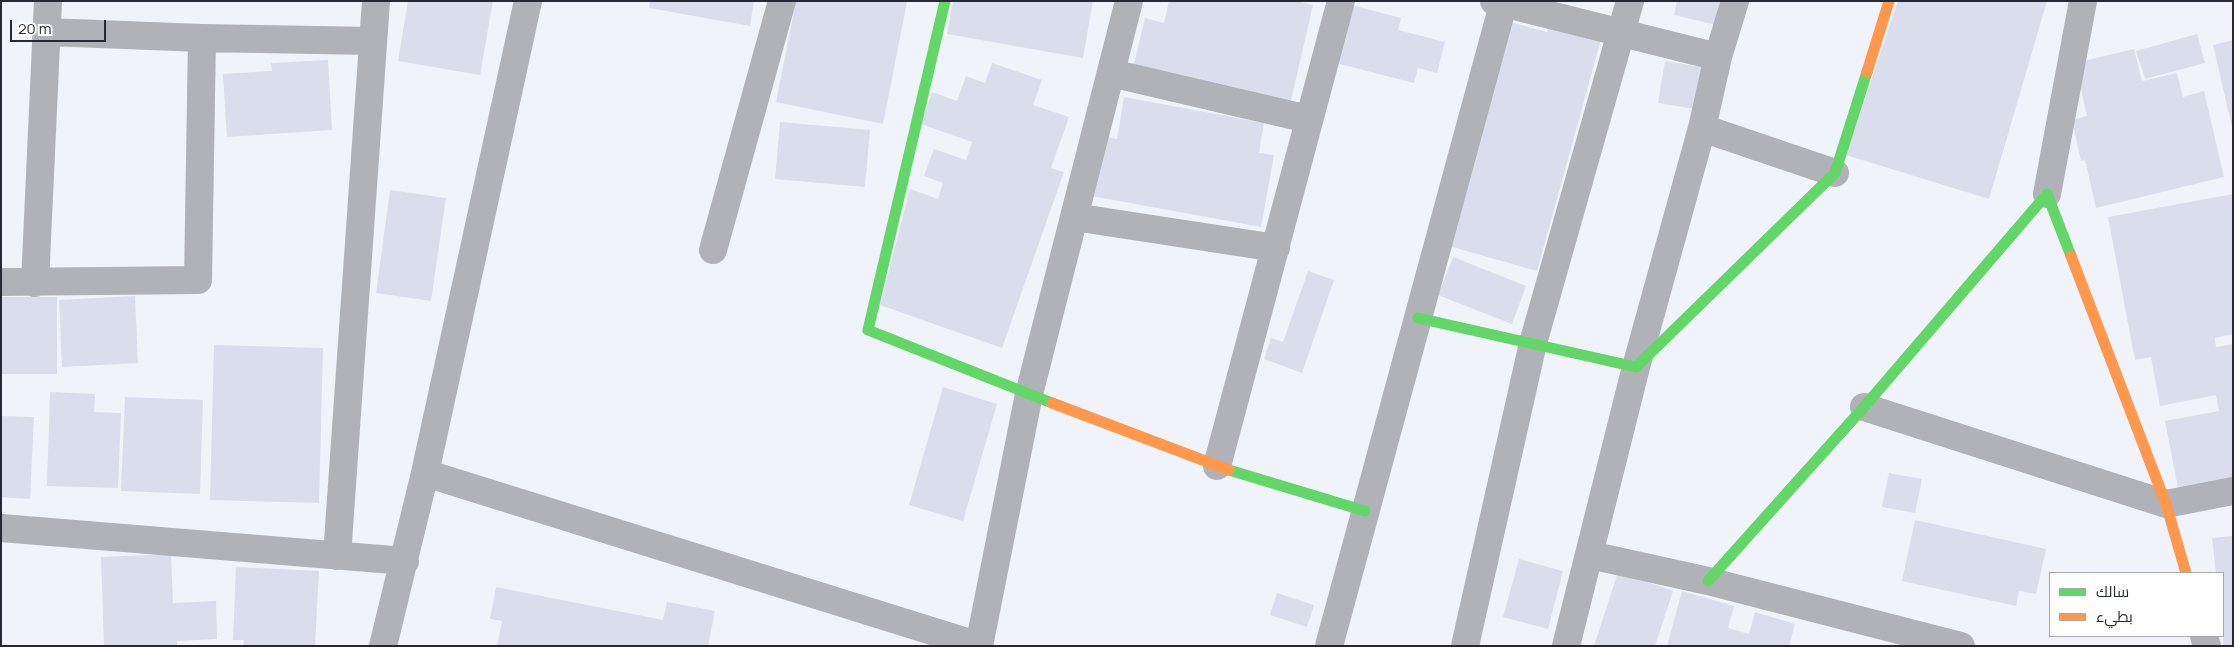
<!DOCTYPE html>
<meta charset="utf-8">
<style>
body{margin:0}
#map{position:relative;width:2234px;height:647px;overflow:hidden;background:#f1f3fa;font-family:Manrope,Cairo,sans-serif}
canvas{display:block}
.frame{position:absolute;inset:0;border:2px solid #262935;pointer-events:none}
.legend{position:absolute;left:2049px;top:572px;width:175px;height:65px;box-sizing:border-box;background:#fff;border:1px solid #a8a9ae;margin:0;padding:6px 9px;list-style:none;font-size:15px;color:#262935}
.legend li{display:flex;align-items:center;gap:10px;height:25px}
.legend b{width:25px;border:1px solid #a8a9ae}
.scale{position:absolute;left:10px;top:20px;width:96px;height:22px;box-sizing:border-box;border:2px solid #262935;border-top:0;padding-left:6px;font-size:15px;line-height:18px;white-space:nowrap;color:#262935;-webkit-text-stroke:4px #fff;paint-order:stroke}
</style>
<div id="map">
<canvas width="2234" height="647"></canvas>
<div class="frame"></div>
<ul class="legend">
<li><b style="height:6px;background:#63d668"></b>سالك</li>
<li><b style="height:6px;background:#ff974d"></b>بطيء</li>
</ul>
<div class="scale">20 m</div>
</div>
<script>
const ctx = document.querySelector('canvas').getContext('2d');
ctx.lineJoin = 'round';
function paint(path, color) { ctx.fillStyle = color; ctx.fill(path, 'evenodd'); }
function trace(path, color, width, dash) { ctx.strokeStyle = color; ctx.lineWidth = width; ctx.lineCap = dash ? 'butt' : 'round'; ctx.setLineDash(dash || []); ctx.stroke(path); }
paint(new Path2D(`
 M408,1H493L480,75L398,61Z
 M650,1H754L750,26L649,8Z
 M796,1L907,2L883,124L776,102Z
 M953,1H1093L1083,58L947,34Z
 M1169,1H1296L1313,5L1290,105L1133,68L1145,18L1164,23Z
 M1677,1H1727L1721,26L1674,15Z
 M1898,1H2047L1989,199L1846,155Z
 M1351,5L1401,18L1398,30L1445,42L1437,73L1418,68L1414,83L1336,63Z
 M1510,22L1547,32L1550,22L1602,36L1537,271L1449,246Z
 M2197,34L2205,63L2145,79L2136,51Z
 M2233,40V127H2232L2213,45Z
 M2134,49L2142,81L2177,73L2183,97L2204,91L2224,177L2096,208L2085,160L2081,161L2072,120L2087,116L2075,63Z
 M328,60L332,130L227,137L223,74L272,71L271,63Z
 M1665,61L1708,68L1701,110L1658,103Z
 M992,63L1042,80L1033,105L1069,117L1051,168L1064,172L1002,348L880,305L910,189L938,199L943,183L924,176L934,149L966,160L972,142L921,124L932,92L957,101L966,76L985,83Z
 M1124,97L1264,123L1259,153L1274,155L1261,227L1086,195L1097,135L1117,139Z
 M780,122L870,130L865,187L775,179Z
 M390,190L446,198L431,301L376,293Z
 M2233,194V334L2215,338L2216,347L2233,344V478L2178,488L2165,421L2219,411L2216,395L2160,406L2151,357L2135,360L2108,217Z
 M1453,257L1526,286L1512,324L1438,295Z
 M1308,271L1334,280L1302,373L1264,359L1271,338L1283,342Z
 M135,296L138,363L62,367L59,300Z
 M1,297H57V374H1Z
 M214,345L323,348L319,503L210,500Z
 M943,387L997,404L963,521L909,505Z
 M50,392L95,394L94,412L121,413L118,488L47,486Z
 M125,397L203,400L200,494L121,491Z
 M1,416L34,417L30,499L1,497Z
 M1889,473L1922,479L1915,513L1882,507Z
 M1915,520L2046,549L2036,594L2019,591L2016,606L1902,581Z
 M2233,536V646H2223V573H2216L2212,538Z
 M171,554L173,603L216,601L217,639L177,641V646H104L101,557Z
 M1519,559L1563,571L1548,629L1503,617Z
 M236,567L319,571L315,646H243L244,640H233Z
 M1618,572L1673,591L1655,646H1594Z
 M496,587L663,620L667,602L715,611L708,646H497L502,621L490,619Z
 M1682,591L1734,606L1728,628L1749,634L1755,612L1795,624L1789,646H1667Z
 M1277,593L1314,605L1307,627L1270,615Z`), '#dadeec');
trace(new Path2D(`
 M1494,1L1718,57
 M47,32L202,38L373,41
 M1111,73L1308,119
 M1702,128L1835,173
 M2047,194L2083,1
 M1074,217L1276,248
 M713,250L782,1
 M1,282L198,280L202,38
 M35,283L48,1
 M1864,407L2166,504L2233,491
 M1217,466L1341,1
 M425,473L980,646
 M1,528L405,561
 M1590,555L1708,581L1961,646
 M337,556L376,1
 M2204,636L2207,646
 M383,646L425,473L528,1
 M979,646L1029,394L1129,1
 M1329,646L1504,1
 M1465,646L1533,343L1630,1
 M1566,646L1636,367L1702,128L1718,57L1735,1`), '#b0b2b8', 28);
trace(new Path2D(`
 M945,1L868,330L1052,403
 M1418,318L1636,367L1835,173L1867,72
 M1229,470L1365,511
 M1708,581L1864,407L2047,194L2071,256`), '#63d668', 11);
trace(new Path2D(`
 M1867,72L1889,1
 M2071,256L2166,504L2186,573
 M1052,403L1229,470`), '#ff974d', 11);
</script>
